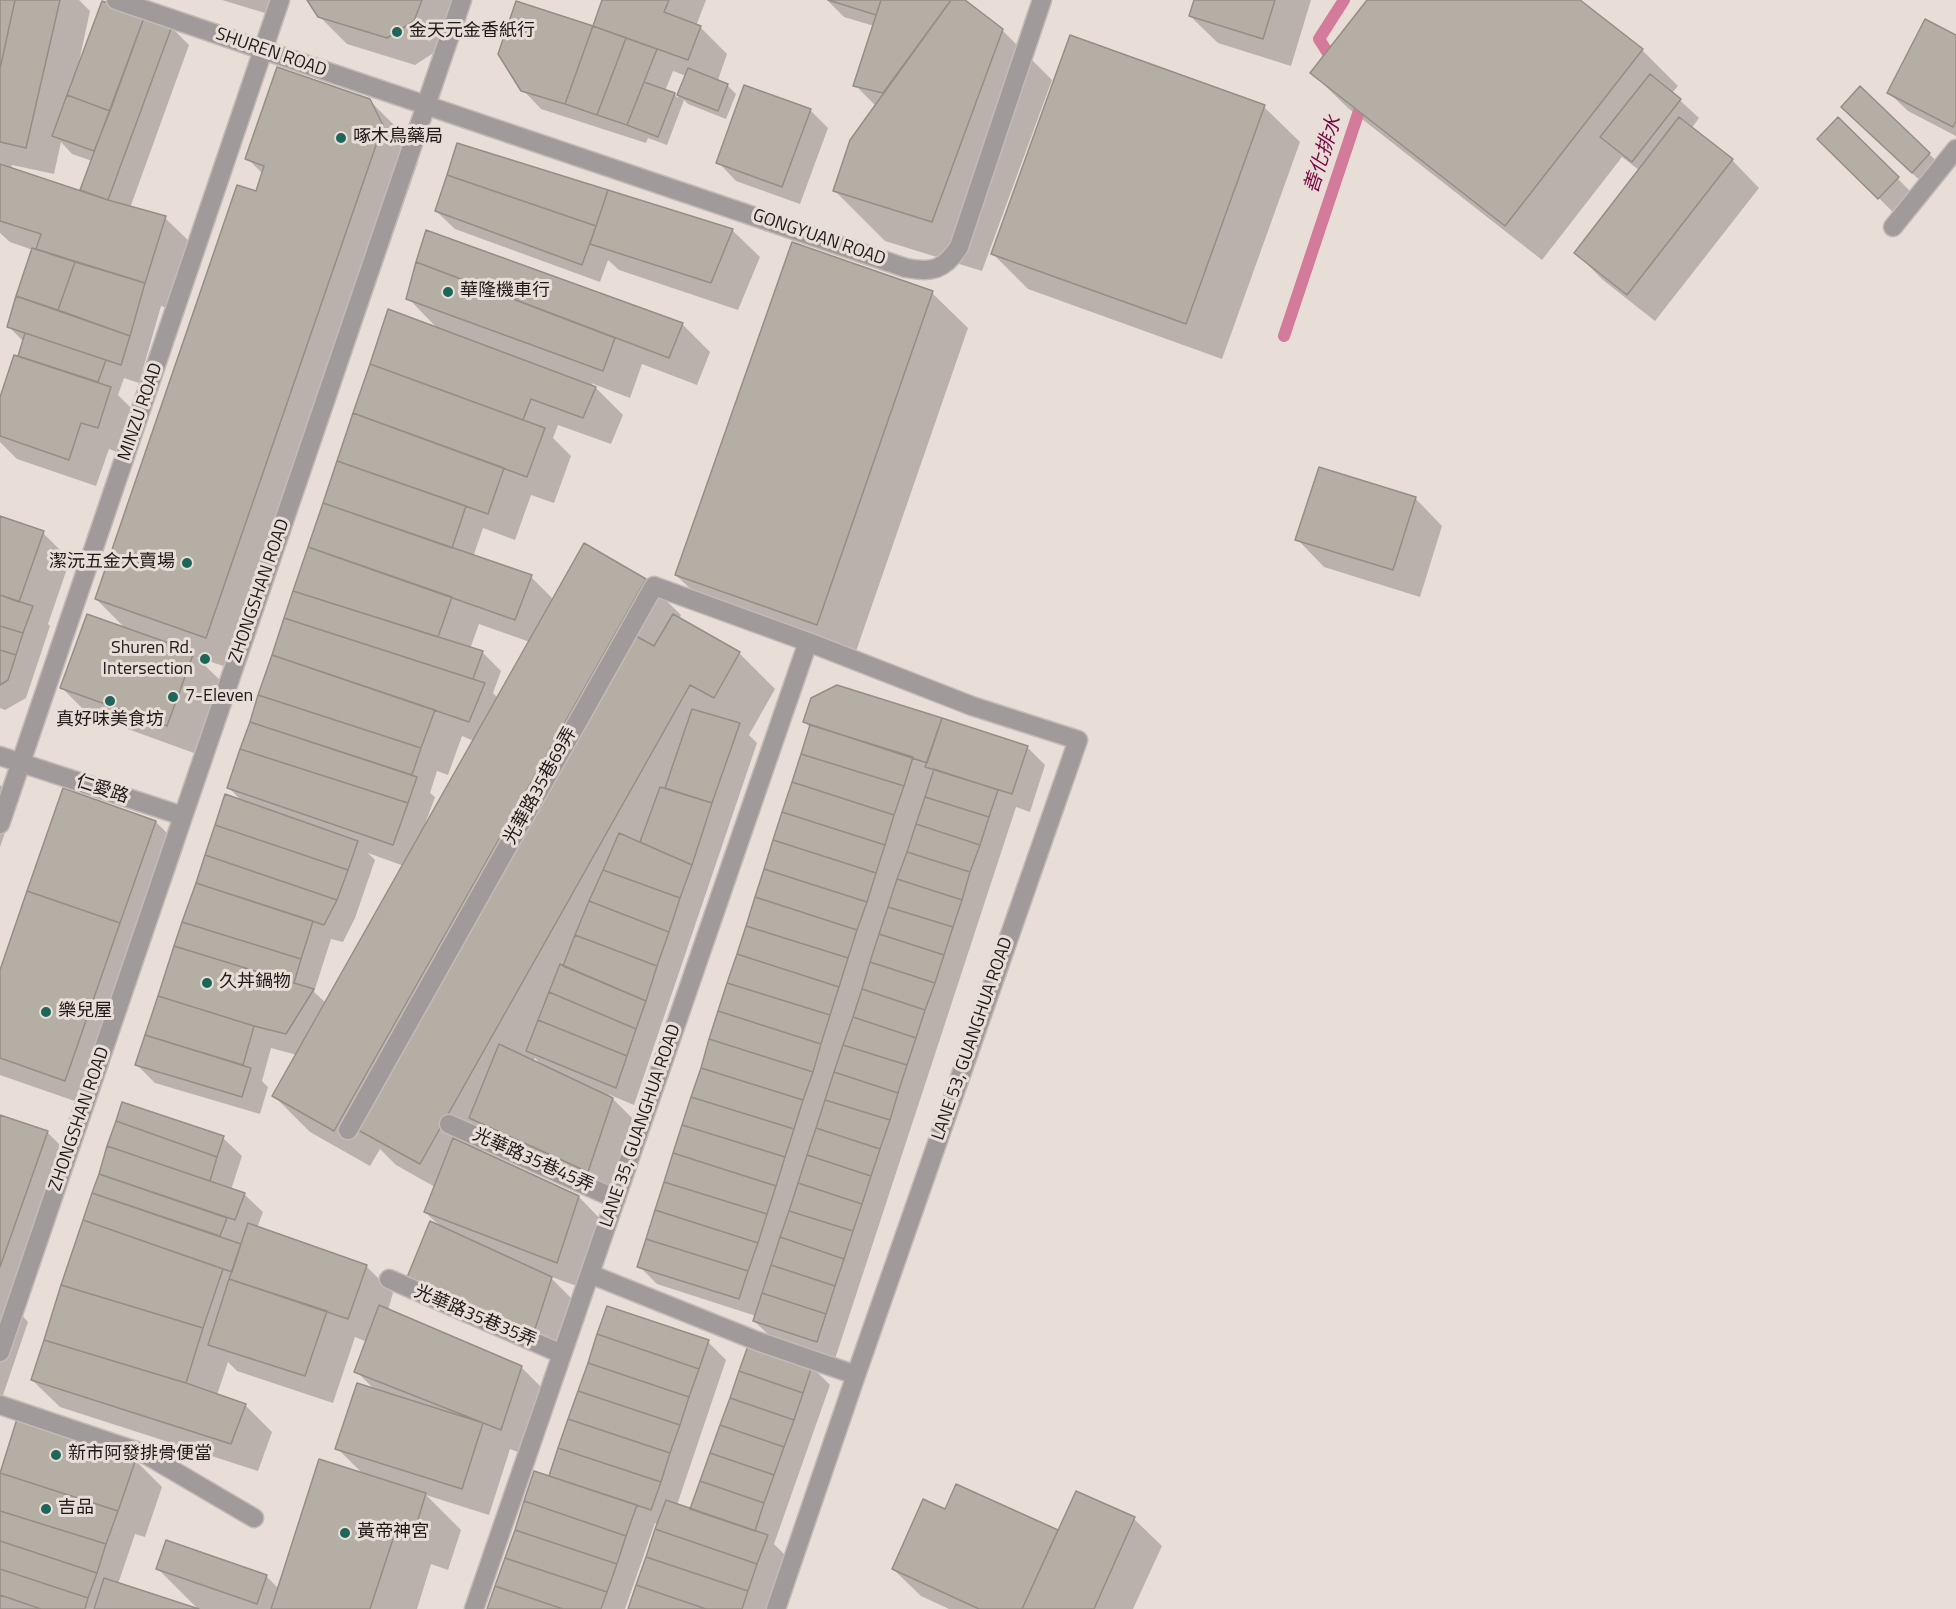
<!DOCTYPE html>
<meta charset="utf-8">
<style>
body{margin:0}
canvas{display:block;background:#e8ddd7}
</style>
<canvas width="1956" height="1609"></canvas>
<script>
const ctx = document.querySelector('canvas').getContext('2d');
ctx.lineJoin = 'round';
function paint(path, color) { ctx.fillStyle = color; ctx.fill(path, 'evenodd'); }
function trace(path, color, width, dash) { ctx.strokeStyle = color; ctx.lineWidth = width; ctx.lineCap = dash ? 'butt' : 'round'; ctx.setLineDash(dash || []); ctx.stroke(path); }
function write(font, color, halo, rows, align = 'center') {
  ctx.font = font + ' "Titillium Web","Noto Sans TC",sans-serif'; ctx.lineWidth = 6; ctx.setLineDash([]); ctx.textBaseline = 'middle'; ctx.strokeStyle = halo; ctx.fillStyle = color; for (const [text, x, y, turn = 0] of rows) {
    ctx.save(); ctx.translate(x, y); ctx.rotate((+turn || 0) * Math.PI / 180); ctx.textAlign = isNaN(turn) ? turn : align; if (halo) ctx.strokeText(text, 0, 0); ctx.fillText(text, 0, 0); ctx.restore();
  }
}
paint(new Path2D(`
 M0,0H79L90,11L78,66H80L171,27L189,45L130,208L165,218L193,245L172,310L161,306L139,383L124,378L118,395L138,415L125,455L109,449L96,486L17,459L0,442V401L24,342L8,326L33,250L10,242L0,233ZM61,142L72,154L92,161L82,190L87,195L11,169L12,165L54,174Z
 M222,0H284L281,10L265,13Z
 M308,0H459L441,48L415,65L347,44L319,16Z
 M604,0H706L696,26L700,27L727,54L718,80L727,85L736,94L726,119L688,104L684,100L667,145L648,138L646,143L541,109L523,90L600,31L595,26ZM673,71L686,76L678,98L674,94L665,91Z
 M827,0H963L1002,30L1052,80L982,271L885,241L835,191L876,106L855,85L874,26L844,17Z
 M1195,0H1311L1291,66L1218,43L1190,16Z
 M1369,0H1578L1642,50L1678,86L1672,93L1699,118L1691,129L1732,160L1759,188L1655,321L1603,280L1576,253L1639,170L1622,157L1542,260L1348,108L1312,73Z
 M1956,37V136L1908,111L1889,93Z
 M1860,88L1948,172L1931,191L1861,125Z
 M369,100L405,136L418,162L242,672L196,657L221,681L194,753L89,715L61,687L127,630L96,599L263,174L247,158Z
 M1264,107L1300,142L1222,359L1028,289L992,253Z
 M810,110L828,128L800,204L736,181L718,162Z
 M1838,119L1916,197L1897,216L1819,139Z
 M458,145L732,230L760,257L738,310L619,270L608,260L600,282L455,229L436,211Z
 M427,232L682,324L710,352L697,385L642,364L630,398L591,383L623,415L611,444L558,425L553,438L571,456L554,503L531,495L515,540L483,528L473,557L531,577L554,600L645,580L681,615L679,619L739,653L775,689L749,735L757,743L634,1105L608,1094L640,1126L615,1198L490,1137L481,1153L579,1197L606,1225L585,1289L549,1276L579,1306L561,1358L435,1306L442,1228L425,1212L435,1187L396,1165L380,1149L370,1166L310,1132L274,1096L297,1055L271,1048L262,1081L268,1087L260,1114L155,1083L137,1065L226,796L243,802L229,788L389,311L438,329L408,298ZM479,624L530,642L498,698L493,693L501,671L483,653L470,649ZM462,736L474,741L427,825L425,824L435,797L430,793L437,771L448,775ZM368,853L404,866L326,1003L314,992L331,939L343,942L355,918L375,860ZM535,1058L542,1065L533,1061Z
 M792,244L932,293L968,328L853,660L712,610L676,575Z
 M1415,498L1442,526L1420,597L1324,567L1297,539Z
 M0,518L43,533L70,560L48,624L50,626L26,698L5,710L0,708Z
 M805,722L1027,747L1045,765L1030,812L1016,807L835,1359L773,1339L754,1321L756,1316L657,1284L639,1266L810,728Z
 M0,785L16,801L0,847Z
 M156,822L183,849L92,1107L0,1075V975Z
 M123,1104L223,1138L242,1156L231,1190L244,1194L263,1212L257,1228L366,1266L393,1293L388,1310L521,1367L549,1395L528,1456L510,1449L489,1515L426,1495L461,1530L448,1570L431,1564L417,1609H198L158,1569L266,1576L279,1589L364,1475L337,1448L375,1390L356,1371L367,1342L355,1337L333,1403L237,1371L228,1362L217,1395L245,1405L272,1432L258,1471L60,1407L32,1380Z
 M0,1116L47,1132L75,1160L20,1313L28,1322L0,1404Z
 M708,1342L726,1360L677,1505L691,1511L812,1367L830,1385L774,1544L785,1555L766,1609H630L659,1524L655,1523L625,1609H489L550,1478Z
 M135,1460L162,1487L145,1537L135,1534L118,1584L194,1609H0V1475Z
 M957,1486L1059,1532L1077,1493L1134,1519L1162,1546L1133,1609H949L921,1596L893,1569L945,1511Z`), '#0003');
trace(new Path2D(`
 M1335,64L1319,39L1344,0
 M1284,336L1361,105L1358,99`), '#d47b9b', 12);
const building = new Path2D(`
 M0,0H15L0,69Z
 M15,0H60L26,148L0,142V69Z
 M307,0H422L414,21L387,38L318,17Z
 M602,0H669L664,12L701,26L688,60L593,26Z
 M828,0H881L876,15Z
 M881,0H951L883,93L853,86Z
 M951,0H965L1003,29L932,222L833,191L850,140Z
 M1194,0H1275L1263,39L1189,16Z
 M1367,0H1580L1643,49L1505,226L1310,73Z
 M102,1L145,15L110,111L67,95Z
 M516,1L593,26L565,104L521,91L498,54Z
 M145,15L172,26L108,200L80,190Z
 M1925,19L1956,35V121L1953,127L1887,93Z
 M593,26L626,38L597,115L565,104Z
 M1070,35L1265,105L1186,324L991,254Z
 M626,38L657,49L627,125L597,115Z
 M277,67L370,99L383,125L206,638L95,599L237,185L256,191L264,166L245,159Z
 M688,68L728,84L718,111L677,95Z
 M1650,74L1681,99L1632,162L1600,137Z
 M644,82L675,93L658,137L627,125Z
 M744,85L811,109L782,187L716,163Z
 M1860,86L1930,153L1912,173L1841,107Z
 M67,95L110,111L94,151L52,136Z
 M1679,117L1733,159L1627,295L1574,253Z
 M1838,117L1899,177L1878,199L1817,139Z
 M457,143L608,190L596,226L447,175Z
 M0,164L108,200L166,216L145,283L36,249L41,234L0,221Z
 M447,175L596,226L582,265L435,211Z
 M608,190L733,229L711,283L590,244Z
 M426,230L683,323L669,358L416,262Z
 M792,242L933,291L817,625L675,575Z
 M32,248L75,262L58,310L16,296Z
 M75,262L145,283L130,336L58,310Z
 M416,262L615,338L603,371L406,299Z
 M16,296L130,336L121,365L7,327Z
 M388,309L596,387L583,418L531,399L523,420L370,364Z
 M25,333L106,360L98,382L18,356Z
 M14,355L111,387L98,428L81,423L69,460L0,436V397Z
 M370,364L545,428L527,477L353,413Z
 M353,413L504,468L488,514L337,461Z
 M337,461L466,506L452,548L323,503Z
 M1319,467L1416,497L1393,570L1295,540Z
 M323,503L532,575L515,620L308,547Z
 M0,516L44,531L19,602L0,595Z
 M584,543L646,579L334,1131L272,1096Z
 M308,547L452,597L438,637L293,591Z
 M293,591L483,651L473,679L284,618Z
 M0,595L33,606L23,633L0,626Z
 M87,614L194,652L167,726L60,688Z
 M673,614L740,652L714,698L690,685L420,1164L358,1130L636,636L654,646Z
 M284,618L485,683L469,722L272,655Z
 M0,626L23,633L16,655L0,650Z
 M0,650L16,655L8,680L0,685Z
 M272,655L435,710L421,748L258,695Z
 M837,685L942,718L927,763L803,722L811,698Z
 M258,695L421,748L412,775L250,722Z
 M692,709L740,723L712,803L665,788Z
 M942,718L1028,746L1012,794L925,767Z
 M250,722L417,777L408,803L240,749Z
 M810,725L913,757L904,786L801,754Z
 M240,749L408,803L393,845L227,788Z
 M801,754L904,786L894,815L792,782Z
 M934,769L998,790L989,817L925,797Z
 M792,782L894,815L885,845L782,812Z
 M660,787L712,803L692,865L640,842Z
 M63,788L156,821L120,923L27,891Z
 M225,794L358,841L348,870L215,825Z
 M925,797L989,817L980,845L916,824Z
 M782,812L885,845L876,873L773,840Z
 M916,824L980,845L970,872L907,852Z
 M215,825L348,870L337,900L205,855Z
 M619,833L692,865L680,898L603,870Z
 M773,840L876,873L867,902L764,869Z
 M907,852L970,872L962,900L897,879Z
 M205,855L337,900L324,925L196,883Z
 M764,869L867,902L857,930L755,897Z
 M603,870L680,898L669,932L589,901Z
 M897,879L962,900L953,927L888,907Z
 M196,883L313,921L301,959L182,922Z
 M27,891L120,923L65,1081L0,1058V970Z
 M755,897L857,930L848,958L746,926Z
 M589,901L669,932L657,966L575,935Z
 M888,907L953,927L944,955L879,934Z
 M182,922L301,959L294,983L174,946Z
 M746,926L848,958L839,987L737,954Z
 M879,934L944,955L935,983L870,962Z
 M575,935L657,966L646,1001L563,966Z
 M174,946L294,983L314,989L286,1034L254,1026L158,996Z
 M737,954L839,987L830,1015L727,983Z
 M870,962L935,983L925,1010L862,989Z
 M560,964L646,1001L636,1029L549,992Z
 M727,983L830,1015L821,1044L718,1011Z
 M862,989L925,1010L916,1038L853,1017Z
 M549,992L636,1029L627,1056L538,1020Z
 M158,996L254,1026L243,1065L145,1035Z
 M718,1011L821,1044L813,1072L709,1039Z
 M853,1017L916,1038L907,1065L843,1045Z
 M538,1020L627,1056L616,1088L526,1051Z
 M145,1035L251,1068L242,1097L135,1065Z
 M709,1039L813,1072L803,1100L701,1068Z
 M499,1044L613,1098L588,1172L469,1118Z
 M843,1045L907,1065L898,1093L834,1072Z
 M701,1068L803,1100L794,1129L691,1097Z
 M834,1072L898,1093L890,1120L825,1100Z
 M691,1097L794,1129L785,1157L682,1125Z
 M825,1100L890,1120L880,1149L816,1128Z
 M122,1102L224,1136L217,1157L116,1121Z
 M0,1115L48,1131L0,1267Z
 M116,1121L217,1157L210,1181L107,1146Z
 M682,1125L785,1157L776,1186L673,1153Z
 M816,1128L880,1149L871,1176L807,1155Z
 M453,1138L579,1196L557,1263L424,1212Z
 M107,1146L245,1193L235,1220L99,1174Z
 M673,1153L776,1186L767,1214L664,1182Z
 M807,1155L871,1176L862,1204L798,1183Z
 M99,1174L227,1218L220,1236L92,1193Z
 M664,1182L767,1214L758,1243L655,1210Z
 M798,1183L862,1204L853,1231L789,1211Z
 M92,1193L241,1244L232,1272L83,1220Z
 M655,1210L758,1243L748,1271L646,1239Z
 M789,1211L853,1231L844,1259L780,1237Z
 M83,1220L223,1269L203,1328L61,1285Z
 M430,1221L552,1277L534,1332L406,1280Z
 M248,1223L367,1265L348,1319L229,1279Z
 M780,1237L844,1259L835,1286L771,1265Z
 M646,1239L748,1271L739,1299L637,1267Z
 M771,1265L835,1286L826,1314L762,1293Z
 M229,1279L327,1311L305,1376L208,1345Z
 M61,1285L203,1328L186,1383L44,1340Z
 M762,1293L826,1314L817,1342L753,1321Z
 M379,1305L522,1366L501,1430L354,1372Z
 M607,1306L709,1340L699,1369L597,1334Z
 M597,1334L699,1369L689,1397L588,1363Z
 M44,1340L186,1383L246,1404L231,1444L31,1380Z
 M749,1343L812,1366L803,1393L739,1371Z
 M588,1363L689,1397L680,1425L578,1391Z
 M739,1371L803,1393L794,1420L730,1398Z
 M357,1383L483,1423L462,1489L335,1449Z
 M578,1391L680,1425L670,1453L568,1419Z
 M730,1398L794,1420L784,1447L720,1425Z
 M17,1419L136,1459L118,1511L0,1473Z
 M568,1419L670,1453L661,1482L558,1448Z
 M720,1425L784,1447L774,1475L710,1453Z
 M558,1448L661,1482L651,1510L549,1476Z
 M710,1453L774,1475L764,1503L700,1481Z
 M319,1459L426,1493L413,1536L396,1530L370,1609H271Z
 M534,1471L637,1505L626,1536L524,1501Z
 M0,1473L118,1511L106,1544L0,1511Z
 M700,1481L764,1503L755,1531L690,1509Z
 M956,1484L1058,1530L1022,1609H979L892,1569L923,1499L945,1509Z
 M1076,1491L1135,1517L1094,1609H1022Z
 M666,1500L768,1535L757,1564L655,1529Z
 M524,1501L626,1536L617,1564L515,1530Z
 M0,1511L106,1544L97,1573L0,1541Z
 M655,1529L757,1564L748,1591L646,1557Z
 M515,1530L617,1564L607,1592L505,1558Z
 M166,1540L267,1575L257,1604L156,1569Z
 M0,1541L97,1573L88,1598L0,1569Z
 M646,1557L748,1591L742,1609H706L636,1585Z
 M505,1558L607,1592L601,1609H563L495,1586Z
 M0,1569L88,1598L85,1609H41L0,1595Z
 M104,1578L199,1609H94Z
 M636,1585L706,1609H628Z
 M495,1586L563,1609H487Z
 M0,1595L41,1609H0Z`);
paint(building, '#b5aea5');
trace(building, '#958e86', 1.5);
const service = new Path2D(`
 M1893,227L1956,149
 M449,1124L616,1199
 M348,1130L654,586L808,642L972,706L1078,740L856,1375L776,1609
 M590,1274L757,1341L856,1375
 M389,1279L562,1354
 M0,1405L145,1454L254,1518
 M474,1609L808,642`);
const minor = new Path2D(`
 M116,0L906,268C932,273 944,270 959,247L1042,0
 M0,756L183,816
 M0,824L280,0
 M0,1352L462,0`);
trace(service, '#c4bab5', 21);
trace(minor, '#c4bab5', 21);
trace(service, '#a09a9a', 18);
trace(minor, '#a09a9a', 18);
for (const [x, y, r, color] of [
 [397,32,6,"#1f665a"],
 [341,138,6,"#1f665a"],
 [448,292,6,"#1f665a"],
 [187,563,6,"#1f665a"],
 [205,659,6,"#1f665a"],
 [173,697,6,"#1f665a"],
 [110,701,6,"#1f665a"],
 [207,983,6,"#1f665a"],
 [46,1012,6,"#1f665a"],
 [56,1455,6,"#1f665a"],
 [46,1509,6,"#1f665a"],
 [345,1533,6,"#1f665a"]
]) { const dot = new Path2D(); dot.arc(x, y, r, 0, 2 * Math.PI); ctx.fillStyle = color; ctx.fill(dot); trace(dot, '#e8ddd7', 2); }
write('18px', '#1e1a18', '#e8ddd7', [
 ["金天元金香紙行",409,32],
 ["啄木鳥藥局",353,138],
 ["華隆機車行",460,292],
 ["潔沅五金大賣場",175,563,"right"],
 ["Shuren Rd.",193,649,"right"],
 ["Intersection",193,670,"right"],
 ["7-Eleven",185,697],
 ["真好味美食坊",110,721,"center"],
 ["久丼鍋物",219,983],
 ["樂兒屋",58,1012],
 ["新市阿發排骨便當",68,1455],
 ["吉品",58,1509],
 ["黃帝神宮",357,1533]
], 'left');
write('18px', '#1e1a18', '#e8ddd7', [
 ["SHUREN ROAD",271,53,19],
 ["GONGYUAN ROAD",819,238,19],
 ["MINZU ROAD",141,412,-71],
 ["ZHONGSHAN ROAD",260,591,-71],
 ["光華路35巷69弄",541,786,-61],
 ["仁愛路",102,790,18],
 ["LANE 53, GUANGHUA ROAD",973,1039,-71],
 ["ZHONGSHAN ROAD",80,1119,-71],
 ["LANE 35, GUANGHUA ROAD",641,1126,-71],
 ["光華路35巷45弄",533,1161,24],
 ["光華路35巷35弄",475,1317,23]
]);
write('italic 20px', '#770641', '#e8ddd7', [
 ["善化排水",1324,155,-72]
]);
</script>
